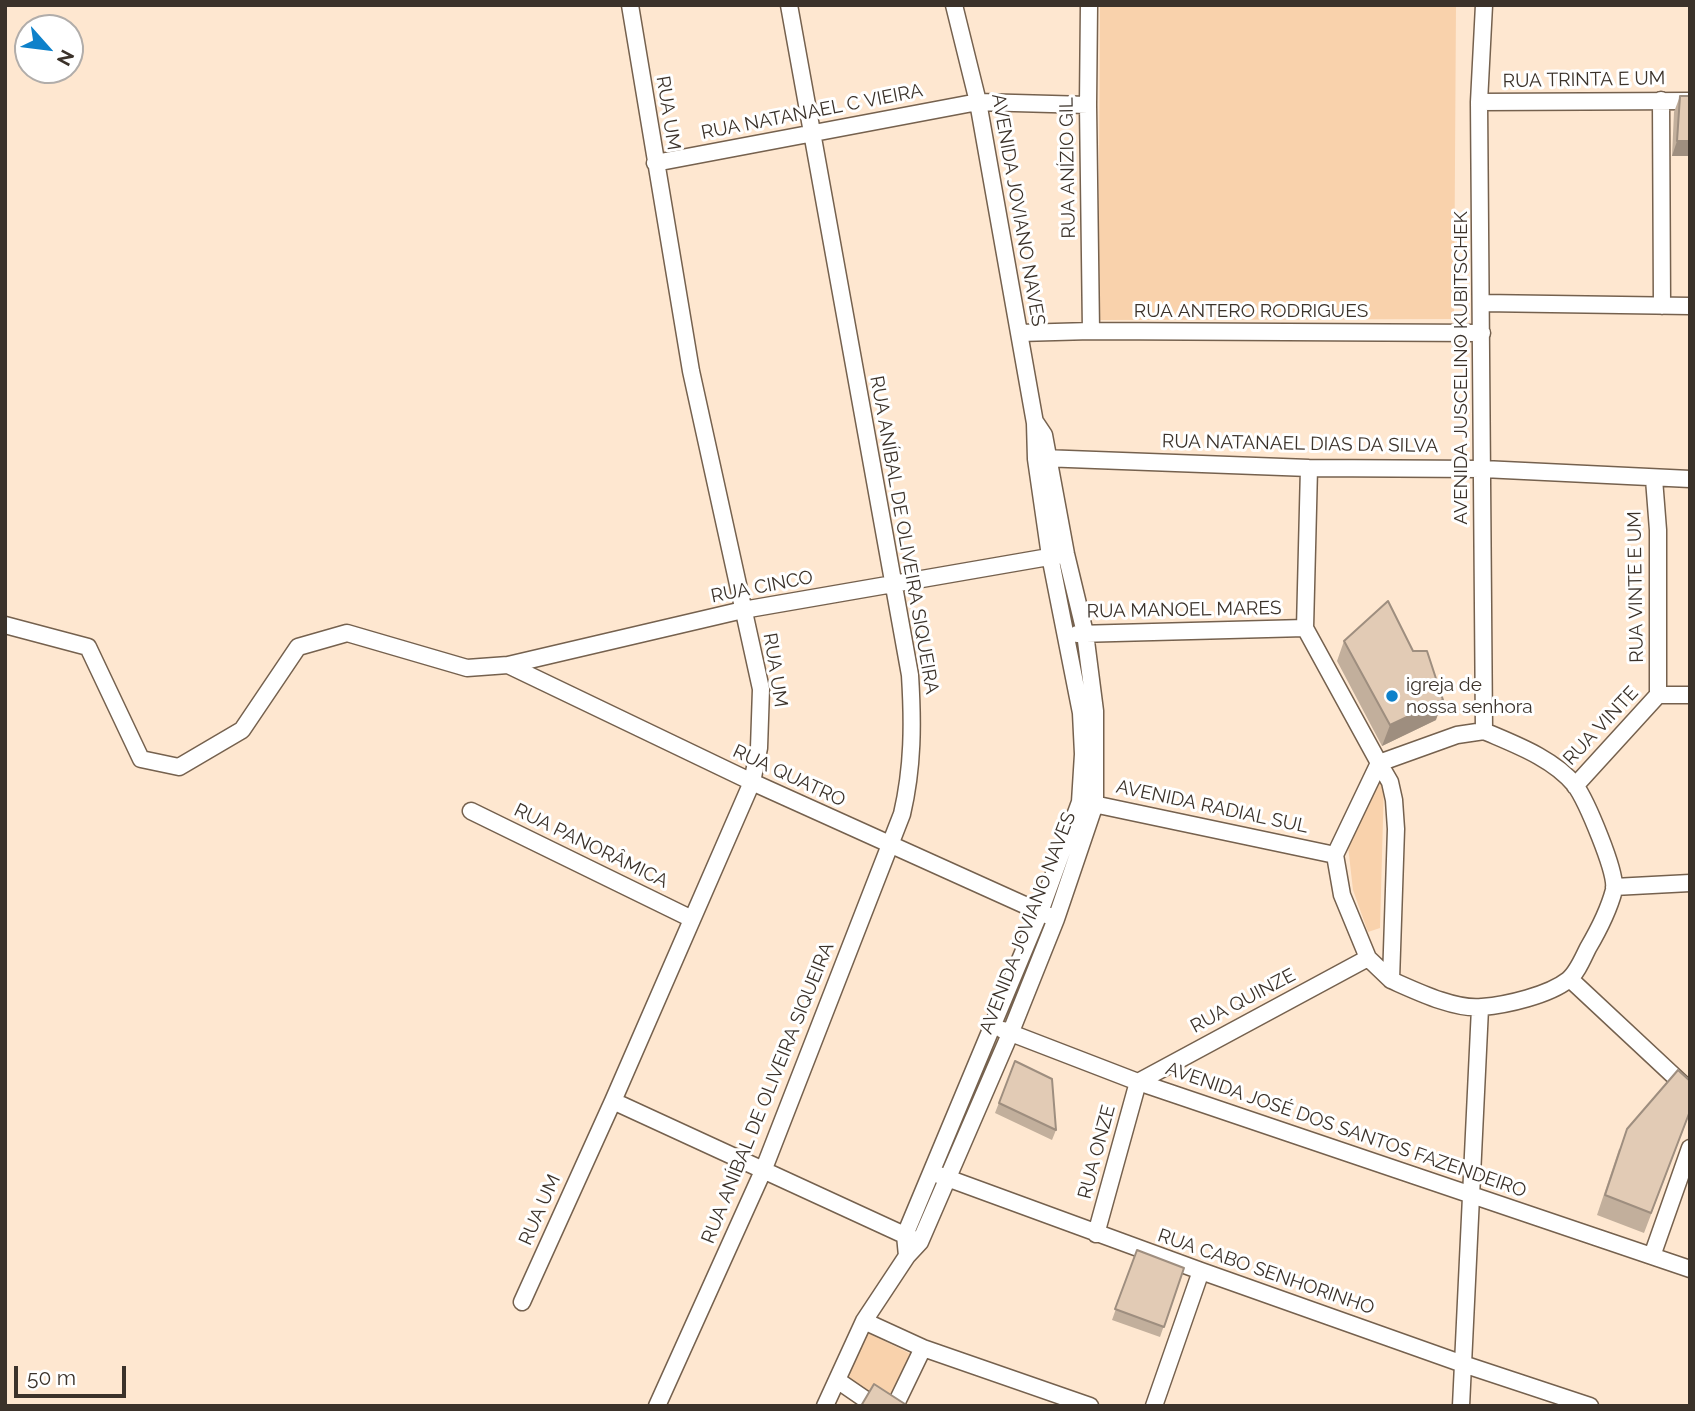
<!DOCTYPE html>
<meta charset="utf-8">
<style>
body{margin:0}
#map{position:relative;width:1695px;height:1411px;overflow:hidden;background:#fee7d0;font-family:Raleway,sans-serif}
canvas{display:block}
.frame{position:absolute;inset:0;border:7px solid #3b322a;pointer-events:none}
.north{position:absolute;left:14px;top:14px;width:70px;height:70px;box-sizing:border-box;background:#fff;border:2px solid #b1adaa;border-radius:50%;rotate:118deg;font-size:19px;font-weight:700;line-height:28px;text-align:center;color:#3b322a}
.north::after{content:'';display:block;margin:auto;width:24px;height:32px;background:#0e81ca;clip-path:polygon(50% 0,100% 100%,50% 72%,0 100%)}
.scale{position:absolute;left:14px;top:1366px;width:112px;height:32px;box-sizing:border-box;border:4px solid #3b322a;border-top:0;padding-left:9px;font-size:21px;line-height:24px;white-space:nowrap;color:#3b322a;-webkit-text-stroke:5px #fff;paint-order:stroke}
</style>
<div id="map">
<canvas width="1695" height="1411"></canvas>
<div class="frame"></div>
<div class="north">N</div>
<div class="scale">50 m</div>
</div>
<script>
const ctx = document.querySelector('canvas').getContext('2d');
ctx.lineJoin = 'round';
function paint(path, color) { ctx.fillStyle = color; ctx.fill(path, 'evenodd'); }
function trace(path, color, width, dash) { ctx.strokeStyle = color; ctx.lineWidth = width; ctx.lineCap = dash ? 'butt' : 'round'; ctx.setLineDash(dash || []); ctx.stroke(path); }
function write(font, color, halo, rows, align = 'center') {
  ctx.font = font + ' Raleway,sans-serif'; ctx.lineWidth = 6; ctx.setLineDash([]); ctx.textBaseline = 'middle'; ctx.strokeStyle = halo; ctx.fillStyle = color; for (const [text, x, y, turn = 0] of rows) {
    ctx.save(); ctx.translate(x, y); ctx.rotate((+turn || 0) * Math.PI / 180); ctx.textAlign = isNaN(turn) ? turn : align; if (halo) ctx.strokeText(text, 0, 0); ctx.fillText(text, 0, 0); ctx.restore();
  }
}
paint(new Path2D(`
 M1100,5H1456L1454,319L1098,320Z
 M1380,782L1384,783L1380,928L1368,932L1353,890L1348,846Z
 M866,1332L913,1355L888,1406L841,1378Z`), '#f9d2ac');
const street = new Path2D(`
 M1089,5L1088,105L1091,331
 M1484,5L1479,102L1484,731
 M1661,100L1662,306
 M1479,102L1690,101
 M655,163L978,102L1088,105
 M1482,303L1690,306
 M1019,333L1091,331L1482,333
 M1042,458L1309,468L1483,469L1690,479
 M1309,468L1305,628L1379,763L1335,855L1342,895L1368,958L1391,980
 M1654,479L1658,530V695
 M5,625L88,647L141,759L179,767L242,730L298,647L347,633L467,668L508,665L743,610L1066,554
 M1077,634L1305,628
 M508,665L752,782L1049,916
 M1658,695H1690
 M1484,731C1514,744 1553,758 1575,785C1586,800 1617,872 1614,890C1609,909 1598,931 1588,948C1583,958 1577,973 1568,980C1549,995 1507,1005 1482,1007C1455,1010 1416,991 1391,980L1396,829L1394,800L1390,782L1379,763L1457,735Z
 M1575,786L1658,695
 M1084,802L1335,855
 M471,811L692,919
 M1614,887L1690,883
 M1570,979L1690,1091
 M1003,1030L1138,1082L1690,1269
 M613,1101L913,1239
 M939,1175L1201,1271L1463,1364L1590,1406
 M1096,1234L1138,1082L1368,958
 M907,1256L905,1235L1040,912L1080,802L1083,754L1081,713L1050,556L1036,459L1035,423L978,102L954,5
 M1652,1256L1690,1148
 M522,1302L613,1101L752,782L759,748L761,689L691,371L630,5
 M864,1321L923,1348L1090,1406
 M837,1380L875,1406
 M657,1406L763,1171L902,814C913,767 913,723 910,675L789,5
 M825,1406L864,1321L907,1256L920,1242L1010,1034L1056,919L1095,804V711L1085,633L1066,554L1044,435L1036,423
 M895,1406L923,1348
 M1154,1406L1201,1271
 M1461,1406L1480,1008`);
trace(street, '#75614e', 19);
trace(street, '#fff', 16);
paint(new Path2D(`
 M1680,96H1690V156H1672L1674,112Z
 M1344,641L1413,651L1436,720L1382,746L1337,661Z
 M1015,1061L1056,1130L1052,1140L995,1113Z
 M1690,1112L1644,1233L1597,1215L1619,1149Z
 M1137,1250L1184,1268L1160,1337L1112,1320Z`), '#c2af9c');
paint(new Path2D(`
 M1677,141H1690V156H1672Z
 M1443,700L1436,720L1382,746L1390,725Z`), '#9e8e7f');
const building = new Path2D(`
 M1680,96H1690V141H1677Z
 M1388,601L1413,651H1427L1443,700L1390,725L1344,641Z
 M1015,1061L1052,1079L1056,1130L999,1103Z
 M1678,1070L1690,1081V1111L1651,1213L1605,1195L1627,1129Z
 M1137,1250L1184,1268L1164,1327L1115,1309Z
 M874,1384L908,1406H861Z`);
paint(building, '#e2cbb5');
trace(building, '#9e8e7f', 2);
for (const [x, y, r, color] of [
 [1392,696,7,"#0e81ca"]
]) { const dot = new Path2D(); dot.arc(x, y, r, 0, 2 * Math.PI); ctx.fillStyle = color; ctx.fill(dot); trace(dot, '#fff', 2.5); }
write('19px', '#3b322a', '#fff', [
 ["RUA TRINTA E UM",1584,80,-1],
 ["RUA NATANAEL C VIEIRA",812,112,-11],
 ["RUA UM",668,113,81],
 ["RUA ANÍZIO GIL",1068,168,-91],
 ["AVENIDA JOVIANO NAVES",1018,210,80],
 ["RUA ANTERO RODRIGUES",1251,311],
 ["AVENIDA JUSCELINO KUBITSCHEK",1461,368,-90],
 ["RUA NATANAEL DIAS DA SILVA",1300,444,1],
 ["RUA ANÍBAL DE OLIVEIRA SIQUEIRA",904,535,80],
 ["RUA CINCO",762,587,-11],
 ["RUA VINTE E UM",1636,587,-91],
 ["RUA MANOEL MARES",1184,610,-1],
 ["RUA UM",775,670,81],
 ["RUA VINTE",1601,726,-47],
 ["RUA QUATRO",789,776,25],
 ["AVENIDA RADIAL SUL",1212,807,12],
 ["RUA PANORÂMICA",591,846,26],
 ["AVENIDA JOVIANO NAVES",1028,923,-69],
 ["RUA QUINZE",1243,1001,-28],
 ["RUA ANÍBAL DE OLIVEIRA SIQUEIRA",768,1093,-68],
 ["AVENIDA JOSÉ DOS SANTOS FAZENDEIRO",1346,1130,19],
 ["RUA ONZE",1097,1152,-75],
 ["RUA UM",540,1210,-66],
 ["RUA CABO SENHORINHO",1266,1272,19]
]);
write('19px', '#3b322a', '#fff', [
 ["igreja de",1406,685],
 ["nossa senhora",1406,707]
], 'left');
</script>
